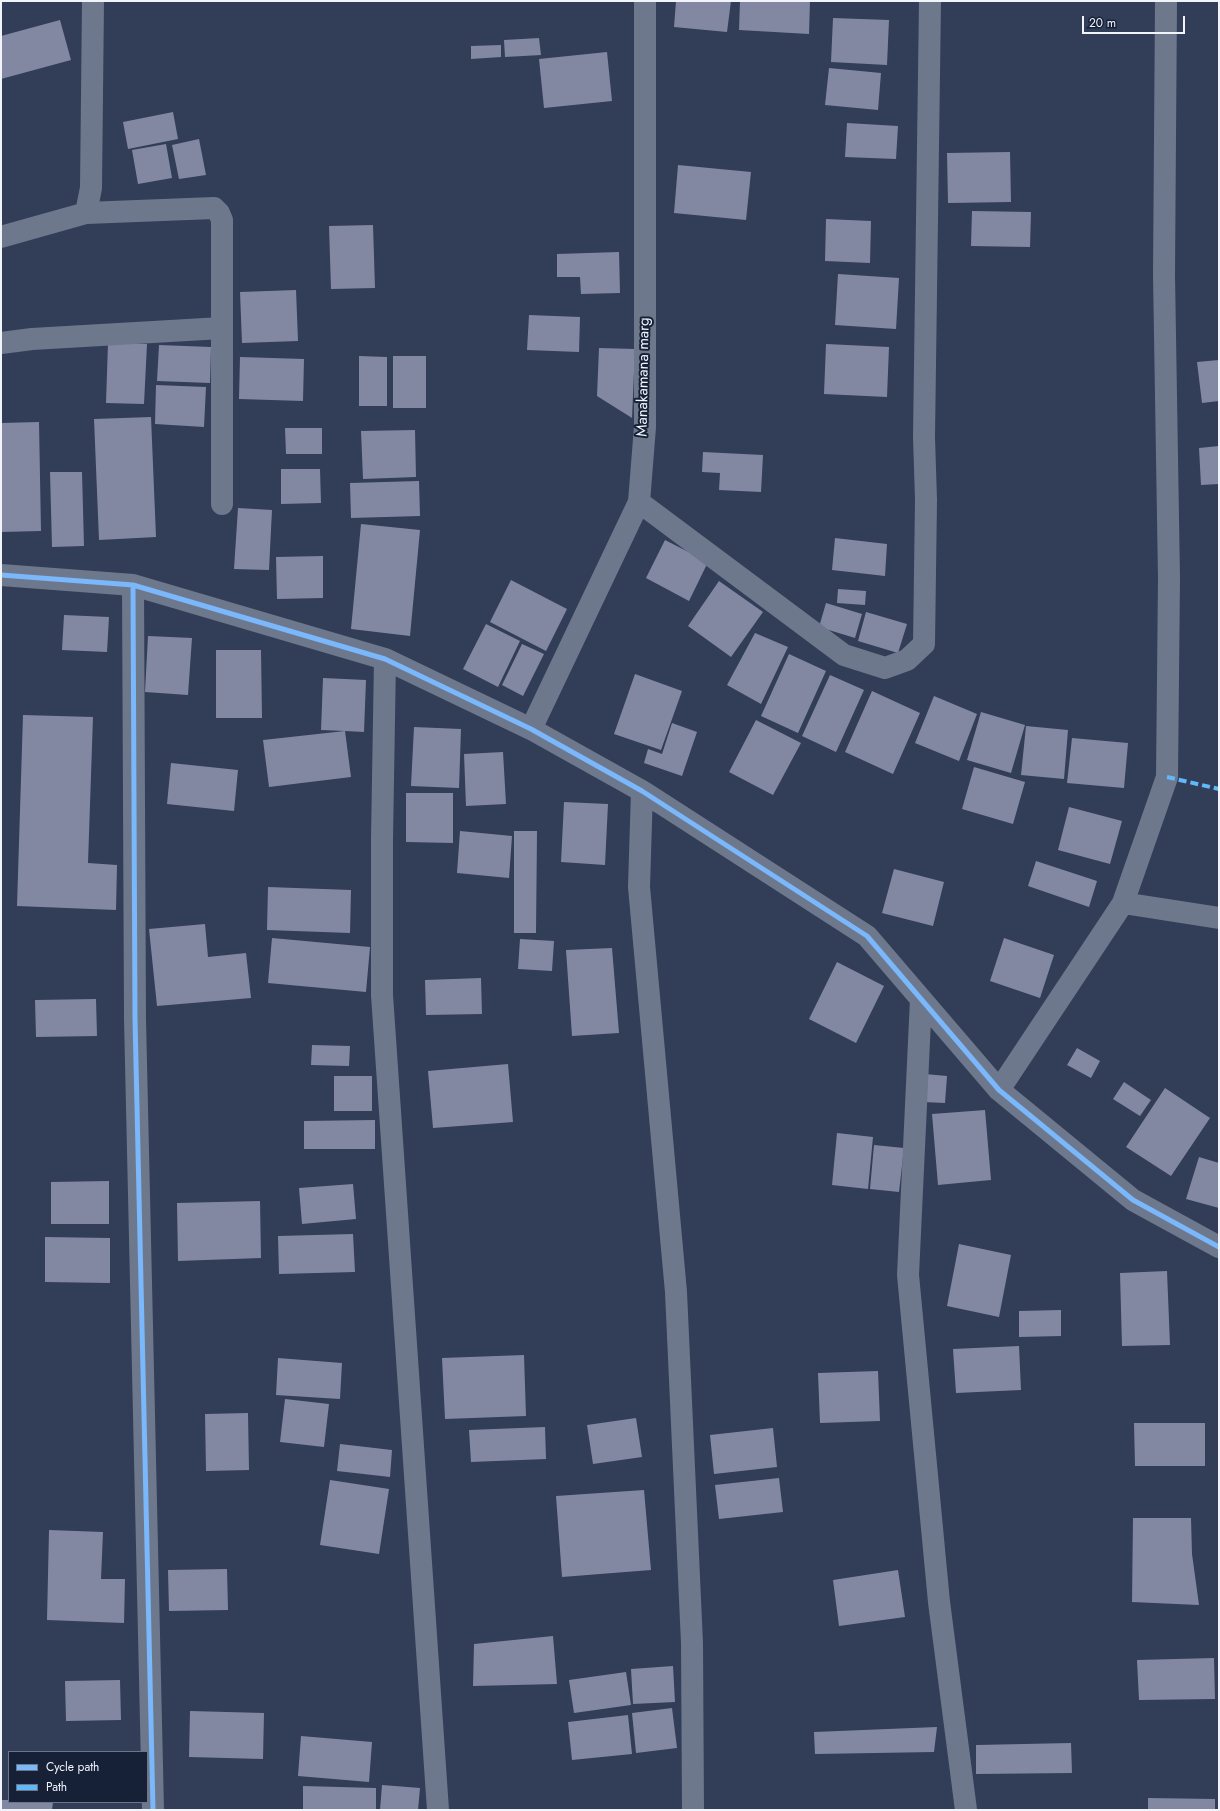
<!DOCTYPE html>
<style>
body{margin:0}
#map{position:relative;width:1220px;height:1811px;overflow:hidden;background:#323d58;font-family:Jost,sans-serif}
canvas{display:block}
.frame{position:absolute;inset:0;border:2px solid #f1f4fb;pointer-events:none}
.legend{position:absolute;left:8px;top:1751px;width:140px;height:52px;box-sizing:border-box;background:#162137;border:1px solid #6e7585;margin:0;padding:5px 7px;list-style:none;font-size:12px;color:#f1f4fb}
.legend li{display:flex;align-items:center;gap:8px;height:20px}
.legend b{width:20px;border:1px solid #6e7585}
.scale{position:absolute;left:1082px;top:16px;width:103px;height:18px;box-sizing:border-box;border:2px solid #f1f4fb;border-top:0;padding-left:5px;font-size:12px;line-height:14px;white-space:nowrap;color:#f1f4fb;-webkit-text-stroke:3px #162137;paint-order:stroke}
</style>
<div id="map">
<canvas width="1220" height="1811"></canvas>
<div class="frame"></div>
<ul class="legend">
<li><b style="height:5px;background:#7ab7fb"></b>Cycle path</li>
<li><b style="height:5px;background:#60bafa"></b>Path</li>
</ul>
<div class="scale">20 m</div>
</div>
<script>
const ctx = document.querySelector('canvas').getContext('2d');
ctx.lineJoin = 'round';
function paint(path, color) { ctx.fillStyle = color; ctx.fill(path, 'evenodd'); }
function trace(path, color, width, dash) { ctx.strokeStyle = color; ctx.lineWidth = width; ctx.lineCap = dash ? 'butt' : 'round'; ctx.setLineDash(dash || []); ctx.stroke(path); }
function write(font, color, halo, rows, align = 'center') {
  ctx.font = font + ' Jost,sans-serif'; ctx.lineWidth = 4; ctx.setLineDash([]); ctx.textBaseline = 'middle'; ctx.strokeStyle = halo; ctx.fillStyle = color; for (const [text, x, y, turn = 0] of rows) {
    ctx.save(); ctx.translate(x, y); ctx.rotate((+turn || 0) * Math.PI / 180); ctx.textAlign = isNaN(turn) ? turn : align; if (halo) ctx.strokeText(text, 0, 0); ctx.fillText(text, 0, 0); ctx.restore();
  }
}
paint(new Path2D(`
 M676,1H731L727,32L674,27Z
 M740,1H810L809,34L739,30Z
 M833,18L889,20L887,65L831,62Z
 M60,20L71,60L1,79V36Z
 M539,38L541,55L505,57L504,40Z
 M501,45V57L471,59V46Z
 M607,52L612,101L544,108L539,59Z
 M829,68L881,73L878,110L825,105Z
 M173,112L178,139L128,149L123,122Z
 M847,123L898,126L896,159L845,157Z
 M199,139L206,175L179,179L172,145Z
 M166,144L172,178L138,184L132,150Z
 M1010,152L1011,202L948,203L947,153Z
 M678,165L751,172L746,220L674,213Z
 M972,211L1031,212L1030,247L971,246Z
 M826,219L871,221L870,263L825,261Z
 M373,225L375,288L331,289L329,226Z
 M619,252L620,293L581,294L580,277H557V254Z
 M838,274L899,278L896,329L835,325Z
 M296,290L298,341L242,343L240,292Z
 M529,315L580,317L579,352L527,350Z
 M108,343L147,344L144,404L106,403Z
 M826,344L889,347L887,397L824,394Z
 M159,345L211,347L210,383L157,381Z
 M599,348L635,349L632,418L597,396Z
 M359,356L387,357V406H359Z
 M393,356H426V408H393Z
 M240,357L304,359L303,401L239,399Z
 M1219,360V401L1202,403L1197,362Z
 M156,385L206,387L204,427L155,424Z
 M151,417L156,537L99,540L94,419Z
 M39,422L41,531L1,532V423Z
 M285,428H322V454H286Z
 M415,430L416,477L363,479L361,431Z
 M1219,446V484L1201,485L1199,448Z
 M703,452L763,455L761,492L719,490L720,473L702,472Z
 M281,469H320L321,503L281,504Z
 M50,472H82L84,546L52,547Z
 M419,481L420,516L351,518L350,483Z
 M238,508L272,510L269,570L234,569Z
 M361,524L420,530L410,636L351,629Z
 M835,538L887,544L885,576L832,570Z
 M665,540L708,562L689,601L646,578Z
 M323,556V598L277,599L276,557Z
 M511,580L567,609L546,651L490,622Z
 M719,581L763,612L731,657L688,626Z
 M838,589L866,591L865,605L837,603Z
 M826,603L862,614L855,638L819,627Z
 M866,612L907,624L898,653L858,641Z
 M64,615L109,617L107,652L62,650Z
 M486,624L520,641L498,687L463,669Z
 M755,633L788,647L761,704L727,685Z
 M148,636L192,638L188,695L145,692Z
 M522,644L544,654L523,696L502,685Z
 M216,650H261L262,718H216Z
 M789,654L826,671L798,733L761,716Z
 M635,674L682,691L661,750L614,734Z
 M830,675L864,690L836,752L802,736Z
 M323,678L366,680L364,732L345,731L351,777L269,787L263,740L345,731L321,730Z
 M872,691L920,713L893,774L845,752Z
 M934,696L977,714L959,761L915,743Z
 M981,712L1025,725L1011,773L967,760Z
 M23,715L93,717L88,863L117,865L116,910L17,906Z
 M756,720L801,743L773,795L729,772Z
 M672,723L697,732L682,776L644,763L648,749L662,754Z
 M1026,726L1068,730L1064,779L1021,775Z
 M414,727L461,729L459,788L411,786Z
 M1072,738L1128,743L1124,788L1067,783Z
 M503,752L506,804L466,806L464,754Z
 M171,763L238,770L234,811L167,804Z
 M974,767L1025,782L1013,824L962,809Z
 M406,793H453V843L406,842Z
 M564,802L608,804L605,865L561,862Z
 M1069,807L1122,821L1110,864L1058,850Z
 M460,831L512,836L509,878L457,873Z
 M514,831H537L536,933H514Z
 M1036,861L1097,881L1089,907L1028,886Z
 M894,869L944,882L933,926L882,913Z
 M268,887L351,890L350,933L267,930Z
 M205,924L208,957L246,953L251,998L157,1006L149,929Z
 M272,938L370,947L366,992L268,983Z
 M1004,938L1054,955L1040,998L990,981Z
 M520,939L554,941L552,971L518,969Z
 M612,948L619,1033L572,1036L566,950Z
 M837,962L884,986L856,1043L809,1019Z
 M481,978L482,1014L426,1015L425,980Z
 M96,999L97,1036L36,1037L35,1000Z
 M312,1045L350,1046L349,1066L311,1065Z
 M1077,1048L1100,1061L1091,1078L1067,1065Z
 M508,1064L513,1122L433,1128L428,1071Z
 M925,1074L947,1076L945,1103L923,1102Z
 M334,1076H372V1111H334Z
 M1124,1082L1151,1100L1140,1116L1113,1099Z
 M1165,1088L1210,1118L1171,1176L1126,1147Z
 M985,1110L991,1180L938,1185L932,1114Z
 M375,1120V1149H304V1121Z
 M837,1133L873,1137L868,1189L832,1185Z
 M874,1145L904,1148L899,1192L870,1189Z
 M1199,1157L1219,1163V1208L1186,1199Z
 M109,1181V1224H51V1182Z
 M353,1184L356,1219L302,1224L299,1188Z
 M260,1201L261,1258L178,1261L177,1203Z
 M353,1234L355,1272L279,1274L278,1236Z
 M45,1237L110,1238V1283L45,1282Z
 M959,1244L1011,1255L999,1317L947,1306Z
 M1167,1271L1170,1345L1122,1346L1120,1273Z
 M1061,1310V1336L1019,1337V1311Z
 M1019,1346L1021,1390L956,1393L953,1349Z
 M524,1355L526,1416L445,1419L442,1358Z
 M278,1358L342,1363L340,1399L276,1395Z
 M878,1371L880,1421L820,1423L818,1373Z
 M285,1399L329,1404L324,1447L280,1442Z
 M248,1413L249,1470L206,1471L205,1414Z
 M636,1418L642,1457L593,1464L587,1425Z
 M1134,1423H1205V1466H1135Z
 M545,1427L546,1459L471,1462L469,1430Z
 M773,1428L777,1467L714,1474L710,1435Z
 M340,1444L392,1450L390,1477L337,1471Z
 M779,1478L783,1512L719,1519L715,1485Z
 M330,1480L389,1489L379,1554L320,1545Z
 M644,1490L651,1570L562,1577L556,1496Z
 M1133,1518H1191L1192,1554L1199,1605L1132,1602Z
 M49,1530L103,1532L101,1579H125L124,1623L47,1620Z
 M227,1569L228,1610L169,1611L168,1570Z
 M898,1570L905,1617L839,1626L833,1580Z
 M553,1636L557,1684L473,1686L474,1644Z
 M1214,1658L1215,1699L1139,1700L1137,1660Z
 M673,1666L675,1702L633,1704L631,1669Z
 M626,1672L631,1705L574,1713L569,1680Z
 M120,1680L121,1720L66,1721L65,1681Z
 M672,1708L677,1748L636,1753L632,1713Z
 M190,1711L264,1713L263,1759L189,1757Z
 M628,1715L632,1754L572,1760L568,1722Z
 M937,1727L934,1752L815,1754L814,1732Z
 M301,1736L372,1742L369,1782L298,1776Z
 M1071,1743L1072,1773L976,1774V1745Z
 M382,1785L420,1788L418,1810H380Z
 M303,1786L376,1788V1810H303Z
 M1148,1798L1215,1799V1810H1148Z
 M1,1800H9V1802H53L52,1810H1Z`), '#8388a2');
trace(new Path2D(`
 M1,237L86,213L91,188L93,1
 M222,328V504
 M1,343L32,339L222,328V220L219,213L214,208L86,213
 M639,502L844,655L885,668L907,660L924,644L926,500L924,437L930,1
 M1,575L133,585L385,659L531,729L642,791L867,936L999,1090L1133,1200L1219,1247
 M133,585L135,1019L153,1810
 M385,659L382,839V995L438,1810
 M531,729L639,502L645,427V1
 M642,791L639,887L676,1292L692,1643L693,1810
 M1123,903L1219,918
 M921,999L908,1275L939,1602L966,1810
 M999,1090L1123,903L1167,777L1169,578L1164,275L1166,1`), '#6e788c', 22);
trace(new Path2D(`
 M1167,777L1219,789`), '#60bafa', 4, [8, 4]);
trace(new Path2D(`
 M1,575L133,585L385,659L531,729L642,791L867,936L999,1090L1133,1200L1219,1247
 M133,585L135,1019L153,1810`), '#7ab7fb', 5);
write('15px', '#f1f4fb', '#162137', [
 ["Manakamana marg",644,377,-89]
]);
</script>
